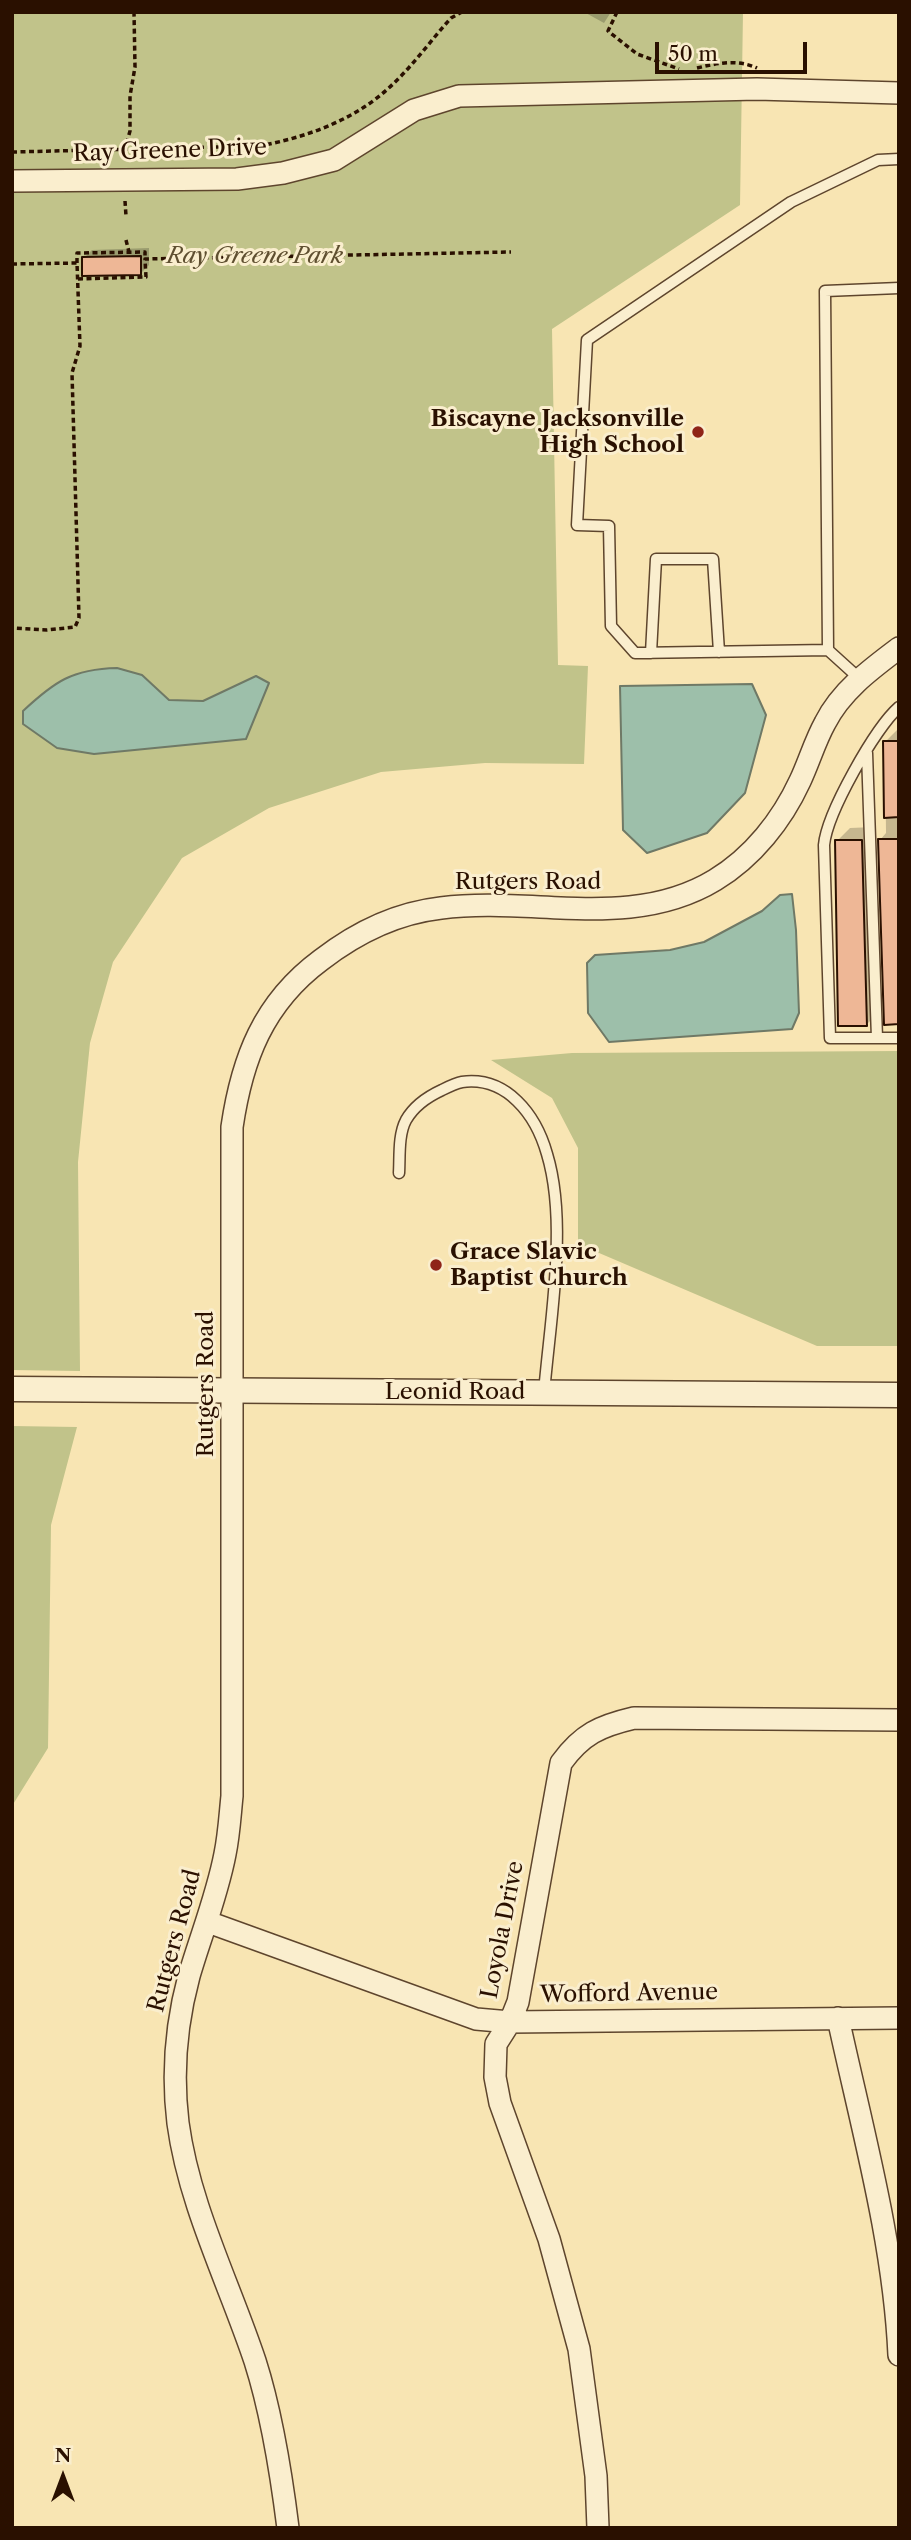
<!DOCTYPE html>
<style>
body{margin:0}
#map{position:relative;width:911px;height:2540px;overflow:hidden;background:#f8e5b3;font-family:"Libre Caslon Text",serif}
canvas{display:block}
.frame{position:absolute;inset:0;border:14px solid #2a1000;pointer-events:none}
.north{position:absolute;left:28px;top:2442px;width:70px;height:70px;-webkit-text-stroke:5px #faeece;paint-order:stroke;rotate:0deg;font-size:19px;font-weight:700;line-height:28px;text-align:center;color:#2a1000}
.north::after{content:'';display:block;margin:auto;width:24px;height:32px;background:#2a1000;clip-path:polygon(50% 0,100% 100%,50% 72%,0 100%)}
.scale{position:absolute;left:655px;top:42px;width:152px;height:32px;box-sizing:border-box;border:4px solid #2a1000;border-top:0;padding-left:9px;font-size:21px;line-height:24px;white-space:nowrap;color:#2a1000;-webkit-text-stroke:5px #faeece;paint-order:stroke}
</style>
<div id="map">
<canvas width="911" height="2540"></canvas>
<div class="frame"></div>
<div class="north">N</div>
<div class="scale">50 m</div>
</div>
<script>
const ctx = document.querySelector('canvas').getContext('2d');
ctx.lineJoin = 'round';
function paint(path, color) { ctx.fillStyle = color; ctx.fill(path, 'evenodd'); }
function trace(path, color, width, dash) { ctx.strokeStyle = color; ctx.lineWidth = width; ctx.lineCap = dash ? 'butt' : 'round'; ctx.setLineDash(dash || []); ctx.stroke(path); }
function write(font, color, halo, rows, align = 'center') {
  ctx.font = font + ' "Libre Caslon Text",serif'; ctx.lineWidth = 6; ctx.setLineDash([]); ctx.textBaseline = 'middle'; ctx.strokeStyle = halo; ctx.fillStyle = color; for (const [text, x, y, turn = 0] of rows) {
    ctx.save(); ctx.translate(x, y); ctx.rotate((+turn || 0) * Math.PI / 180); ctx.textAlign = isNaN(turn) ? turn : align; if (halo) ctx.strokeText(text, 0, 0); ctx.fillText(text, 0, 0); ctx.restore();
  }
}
paint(new Path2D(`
 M12,12H743L740,205L552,329L558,665L588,666L584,764L485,763L381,772L269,808L182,858L113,962L90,1043L78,1162L80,1371L12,1370Z
 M899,1051V1346H817L578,1244V1148L552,1098L491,1060L572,1053Z
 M12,1426L77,1427L51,1525L48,1748L12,1806Z`), '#c1c38a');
const water = new Path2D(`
 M117,668L142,675L169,700L203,701L256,676L269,683L246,739L94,754L57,748L23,724V711C54,682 72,669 117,668Z
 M752,684L766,715L745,793L707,833L647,853L623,830L620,686Z
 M792,894L796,930L799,1013L792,1029L609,1042L588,1013L587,963L595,955L670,950L704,942L762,911L780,895Z`);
paint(water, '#9dbfaa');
trace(water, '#6f7966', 2);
paint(new Path2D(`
 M584,12H611L604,23Z
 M149,248V265L141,273L84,258L92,250Z
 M899,728V1023L880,840L886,833L885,742Z
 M874,827L881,1010L868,1023L840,1025L837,841L850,828Z`), '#0003');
const building = new Path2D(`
 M141,256V275L82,276V257Z
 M883,741H899V817L884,818Z
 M878,839H899V1024L884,1025Z
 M835,840H862L867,1026H838Z`);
paint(building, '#eeb796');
trace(building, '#2a1000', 2);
const service = new Path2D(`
 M828,650L635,653L611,626L609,526L577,525L587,340L791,202L878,160L899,159
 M651,653L656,559H713L719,652
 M860,679L828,650L825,291L899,288
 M899,707C875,728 827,813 824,845L830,1038H899
 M867,753L877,1038
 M399,1173C400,1157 398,1135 406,1120C414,1106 429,1096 442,1090C448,1087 456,1083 462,1082C507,1076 536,1115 547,1154C568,1223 550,1320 544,1393`);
const minor = new Path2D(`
 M12,181L237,179L283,173L334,160L414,110L459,96L757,89L899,93
 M208,1922L476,2019L510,2022L899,2018
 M838,2018C862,2129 894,2242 899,2355
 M288,2528C281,2472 272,2414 255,2361C229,2283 189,2205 178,2123C172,2074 176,2024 189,1976C201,1935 217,1896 225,1854C229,1835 230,1815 232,1796V1127C242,1059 263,1003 321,960C356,933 397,913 441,908C533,896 631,931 715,880C753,857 782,820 800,781C809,762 815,741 825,723C841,691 871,669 899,648
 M598,2528L596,2476L579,2349L549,2239L500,2103L495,2077L496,2044L510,2022L518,2002L561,1763C582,1734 600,1726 634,1718L899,1720`);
const tertiary = new Path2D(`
 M12,1389L899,1395`);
trace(service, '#5e452d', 13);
trace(minor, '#5e452d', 24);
trace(tertiary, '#5e452d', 27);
trace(new Path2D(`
 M617,12L608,31L637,54L679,69
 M697,68C718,63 737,59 757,68
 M12,152L259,146C308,137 358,119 394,83C415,63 432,39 451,18L462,12
 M125,160V149L130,131V96L135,67L134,12
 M125,201L126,216
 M126,240L129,252
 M77,263V253L145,252V259
 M12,264L77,263L80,346L72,373L79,618L75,627L47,630L12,628
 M78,279L146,277L145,259L511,252`), '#2a1000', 3.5, [5, 3.5]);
trace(service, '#faeece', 10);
trace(minor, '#faeece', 21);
trace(tertiary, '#faeece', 24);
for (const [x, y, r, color] of [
 [698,432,7,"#8f2418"],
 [436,1265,7,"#8f2418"]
]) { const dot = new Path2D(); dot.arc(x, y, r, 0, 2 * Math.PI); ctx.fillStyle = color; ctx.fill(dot); trace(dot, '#faeece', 2.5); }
write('23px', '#2a1000', '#faeece', [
 ["Ray Greene Drive",170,151,-2],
 ["Rutgers Road",528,882],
 ["Rutgers Road",206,1384,-90],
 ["Leonid Road",455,1392],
 ["Loyola Drive",503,1930,-79],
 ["Rutgers Road",175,1941,-75],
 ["Wofford Avenue",629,1994,-1]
]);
write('italic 23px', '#5f4f30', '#faeece', [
 ["Ray Greene Park",255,256]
]);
write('bold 23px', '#2a1000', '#faeece', [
 ["Biscayne Jacksonville",684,419],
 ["High School",684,445],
 ["Grace Slavic",450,1252,"left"],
 ["Baptist Church",450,1278,"left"]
], 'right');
</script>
